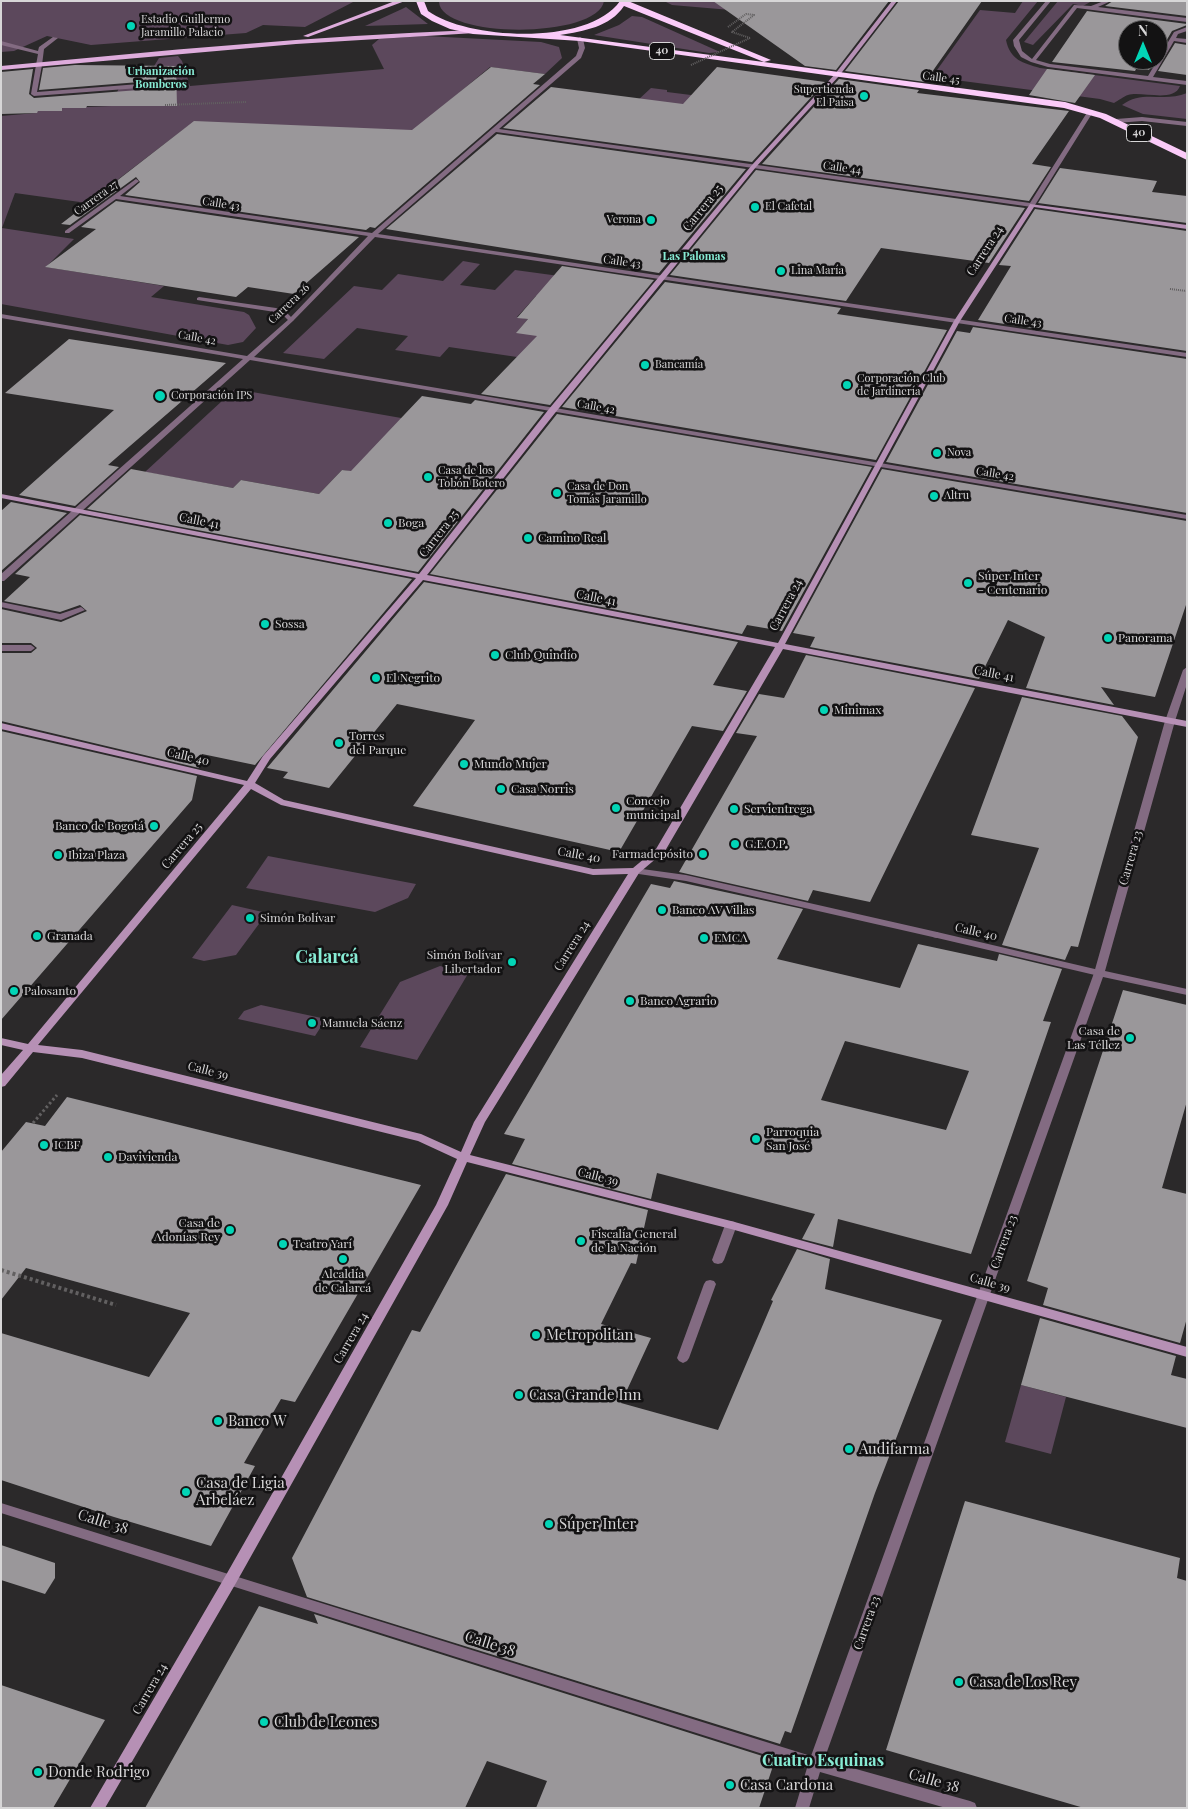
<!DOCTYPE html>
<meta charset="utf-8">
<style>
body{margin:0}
#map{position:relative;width:1188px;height:1809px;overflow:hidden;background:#2b292a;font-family:"Playfair Display",serif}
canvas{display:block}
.frame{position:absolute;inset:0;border:2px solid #d7d6d7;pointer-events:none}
.north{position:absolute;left:1118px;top:20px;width:50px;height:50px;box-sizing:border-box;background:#131213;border:1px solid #616061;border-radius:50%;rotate:0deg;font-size:14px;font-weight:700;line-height:20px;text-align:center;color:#d7d6d7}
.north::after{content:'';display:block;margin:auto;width:18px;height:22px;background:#02d5b6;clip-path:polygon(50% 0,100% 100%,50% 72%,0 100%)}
</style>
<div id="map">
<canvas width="1188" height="1809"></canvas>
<div class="frame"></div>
<div class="north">N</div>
</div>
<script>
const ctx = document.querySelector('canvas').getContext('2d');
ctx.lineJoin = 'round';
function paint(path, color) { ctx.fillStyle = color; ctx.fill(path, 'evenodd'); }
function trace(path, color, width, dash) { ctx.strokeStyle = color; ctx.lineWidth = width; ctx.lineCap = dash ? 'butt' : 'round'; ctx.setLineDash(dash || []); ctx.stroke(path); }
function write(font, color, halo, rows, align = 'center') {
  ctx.font = font + ' "Playfair Display",serif'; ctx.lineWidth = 5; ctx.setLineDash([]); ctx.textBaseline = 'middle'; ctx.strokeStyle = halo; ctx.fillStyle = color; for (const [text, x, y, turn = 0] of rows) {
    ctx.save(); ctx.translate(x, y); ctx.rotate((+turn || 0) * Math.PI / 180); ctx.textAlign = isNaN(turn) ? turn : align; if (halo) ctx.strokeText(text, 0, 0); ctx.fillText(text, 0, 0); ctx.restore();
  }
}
paint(new Path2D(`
 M1,1H355L305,27L263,25L246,33L91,45L47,36L14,51L1,52Z
 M604,1C598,39 441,39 439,2Z
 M664,1H723L766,13L672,5Z
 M1023,1H1038L1006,40C1010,60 1023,63 1040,68L1180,86C1174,103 1142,91 1128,95C1124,96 1118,101 1114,103L1100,99L932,77L980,10L1015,13Z
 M1058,1H1092L1083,6L1073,4L1033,45L1024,42Z
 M406,7L428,24L365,26L402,9Z
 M632,16L642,17L720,52L709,53L594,35L619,25Z
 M425,36L541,42L559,47L562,58L545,74L490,67L431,116L479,134L188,126L87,203L15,193L2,228L74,239L46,267L164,286L151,297L244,312L249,315L256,328L243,342L228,345L1,304V116L36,113L38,111H61L62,108L111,106L119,88H146L145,81L159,58L178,56L182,61L190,86L384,69L372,45L379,39Z
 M651,88L667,90V92L707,97L685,123L623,114Z
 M1187,93V119L1143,114L1122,105C1143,89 1163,103 1187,93Z
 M463,261L480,264L460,285L495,290L515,270L574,278L556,299L536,296L517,317L528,319L517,332L583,343L517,357L449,347L440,357L395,350L408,336L357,328L324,359L283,353L354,286L382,290L398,274L443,281Z
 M235,389L407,419L381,476L342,470L319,494L241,480L233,488L145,472Z
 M268,856L416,884L408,898L375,912L246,888Z
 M232,905L267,913L236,955L204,961L192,958Z
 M440,966L469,972L417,1060L360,1047L400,982Z
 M261,1005L326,1019L315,1036L238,1019L244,1011Z
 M1021,1385L1066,1397L1051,1454L1005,1442Z`), '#5c485c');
paint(new Path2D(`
 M713,1H889L836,70L805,66Z
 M899,1H982L925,82L845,71Z
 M1113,1H1187V16L1105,6Z
 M1087,11L1187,24V25L1172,31L1158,55V30H1128V60H1155L1149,70L1136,69L1135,71L1052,62Z
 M1175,43L1187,45V75L1158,71Z
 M75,65L176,66L177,106H87L86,108H62V111H38L37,113L1,114V72L33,69L29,94L34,98L152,89L157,86L152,81L39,90L43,68Z
 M491,67L545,74L533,84L540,85L375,228L370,227L366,230L125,195L140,182L136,177L70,225L61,224L194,121L412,130Z
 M717,67L825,82L752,162L503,128L551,87L683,104Z
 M1047,69H1048L1095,75L1075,103L1029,95Z
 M839,79L919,90L917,93L1069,111L1032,164L1051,167L1029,201L762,164Z
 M497,134L746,169L659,273L386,229Z
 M1060,168L1157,181L1152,192L1187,196V223L1038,203Z
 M756,170L1025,208L989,263L881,248L846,301L670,275Z
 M116,201L359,237L294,294L248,287L236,297L45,267L96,229L81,227Z
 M1035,209L1187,231V351L978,320L1011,266L999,265Z
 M562,266L654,280L550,405L481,394L537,336L516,333L528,319L517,318Z
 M665,282L841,308L837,314L947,330L876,460L562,407Z
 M973,327L1187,359V513L886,462L957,331L970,333Z
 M69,339L226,363L108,465L119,467L75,506L19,495L114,410L5,393Z
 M422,396L471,404L475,400L544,412L418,572L87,509L131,469L233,488L241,480L319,494L342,470L351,471Z
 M557,414L872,467L782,631L747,625L742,634L430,574Z
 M882,469L1187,521V602L1155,697L1101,687L1114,705L1026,688L1045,637L1008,620L979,679L810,647L815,637L793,633Z
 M11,502L67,513L1,571V511Z
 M80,515L412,579L255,765L202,754L199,768L1,721V653H31L37,648L31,643H1V609L61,622L87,611L80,605L60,612L4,601L30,577L15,574Z
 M424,582L738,642L713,685L747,691L723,731L692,726L619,852L413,806L475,720L397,704L329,788L283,778L288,772L267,768Z
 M806,655L975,688L870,902L813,890L808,901L679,872L757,736L736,733L759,694L784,698Z
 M1022,697L1122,716L1138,737L1078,947L1071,946L1065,960L1002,945L1039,848L971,835Z
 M1,731L197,776L192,800L1,1020Z
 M674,881L803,909L777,959L900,988L918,944L997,961L999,954L1062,969L1043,1021L1051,1022L971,1254L838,1219L833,1247L802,1239L815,1214L657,1173L651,1199L512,1164L525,1139L504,1134L651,884L670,888ZM845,1041L969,1071L946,1130L821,1100Z
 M1123,990L1187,1005V1101L1162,1188L1187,1194V1318L1180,1343L1043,1305L1048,1288L1027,1281Z
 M67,1097L421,1185L295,1402L281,1399L244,1463L255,1466L211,1546L114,1517L1,1480V1333L149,1377L190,1313L26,1268L1,1300V1152L26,1122L45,1126Z
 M506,1174L648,1210L636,1264L631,1263L601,1324L651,1338L621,1403L718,1430L773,1301L771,1300L797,1249L830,1259L825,1289L942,1320L875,1493L791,1733L785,1731L780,1744L307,1597L292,1558L412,1330L420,1332Z
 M1040,1318L1176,1356L1171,1375L1187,1379V1428L1021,1385Z
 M965,1501L1180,1558L1177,1578L1187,1581V1808H1084L886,1750Z
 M1,1545L55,1563V1578L45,1594L1,1580Z
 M259,1606L318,1624L314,1614L775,1760L759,1808H536L547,1781L487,1761L465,1808H145Z
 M1,1685L105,1720L53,1808H1Z`), '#9a979a');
trace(new Path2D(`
 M165,105L246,102
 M1170,289L1187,291`), '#626061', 2, [1, 1]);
trace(new Path2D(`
 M33,1123L57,1095`), '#626061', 3, [2.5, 2.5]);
trace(new Path2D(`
 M1,1270L116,1305`), '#626061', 4, [3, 3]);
paint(new Path2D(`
 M53,37L58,38L44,49L42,65L39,67L36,65L38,54L1,45V41L38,51L39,47Z
 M199,297L276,308L286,312L294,320L289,321L282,314L275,312L197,300V298Z
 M1,602L60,614L81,607L85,610L61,620L1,607Z
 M1,645H31L35,648L31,651H1Z
 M937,932L1099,970L1104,973L1099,976L933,937L932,935L933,933Z
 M731,1221L735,1222L737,1225L724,1260L722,1263L718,1264L714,1263L712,1260L725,1225L727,1222Z
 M710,1280L714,1281L716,1284L689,1358L687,1361L683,1363L679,1361L677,1358L704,1284L706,1281Z`), '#836b82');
paint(new Path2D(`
 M1046,1H1051L1019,40L1022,51L1032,59L1074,5L1091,6L1104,1H1111L1098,7L1187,18V22L1077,8L1036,60L1050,64L1148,76L1174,32L1187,27V31L1178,34L1176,38L1187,39V43L1174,41L1153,77L1187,81V85L1048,67L1031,62L1021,57L1014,46L1013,40Z
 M580,37L583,39L585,48L581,58L499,129L1030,203L1088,111L1093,112L1035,205L1032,207L496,132L378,234L1187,353V357L375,237L293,321L254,357L1187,515V519L250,360L4,581H1V574L243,359L1,318V314L247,356L289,319L368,236L116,199L69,233H65V231L136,179L139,181L138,182L120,196L372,233L576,56L579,48L577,39Z
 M39,63L42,65L37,92L152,83L155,85L152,87L34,96L31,94L36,65Z
 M1142,117L1187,122V126L1142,121L1116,123L1113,121L1116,119Z
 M1187,667V684L1175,721L1105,971L1187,989V995L1103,977L824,1760L970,1801L975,1803L977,1808H946L820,1772L809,1808H795L807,1768L1,1513V1503L811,1756L1094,973L1165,721L1183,670Z
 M635,868L686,875L937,932L942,935L937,938L686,881L632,873L630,871Z`), '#836b82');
paint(new Path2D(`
 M892,1H897L839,76L756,167L555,413L427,575L778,643L954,321L1030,204L1187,225V229L1034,207L960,321L785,644L1187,721V727L783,649L665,851L639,873L485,1122L470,1155L731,1221L1187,1347V1357L731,1229L467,1162L448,1205L236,1583L105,1808H90L226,1575L436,1205L457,1159L418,1141L82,1058L33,1052L5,1086L1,1087V1075L23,1050L1,1045V1038L28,1044L244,785L1,729V723L247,781L263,756L416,578L1,498V494L419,574L549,409L752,165L835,74ZM423,580L775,647L656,849L633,868L593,869L284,800L255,783L270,759ZM251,789L281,805L593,875L628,874L474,1122L461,1152L421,1134L82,1050L38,1045Z`), '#b690b5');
paint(new Path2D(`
 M395,1H405L308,37L303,36Z
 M473,30L476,32L475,33L296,44L1,70V66C158,51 315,36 473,30Z`), '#deacdc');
paint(new Path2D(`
 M416,1H424L428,11C468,40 589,46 620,1H628L771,60L764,62L624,6C610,27 584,31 560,35L1065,102L1106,114L1187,153V160L1100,118L1064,108L580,41L473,34L450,29L432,21L421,14Z`), '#fbcbf9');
trace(new Path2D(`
 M728,27L746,14L754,15L732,32L750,38
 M691,65L750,38`), '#626061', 2, [1, 1]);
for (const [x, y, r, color] of [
 [131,26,5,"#02d5b6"],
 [864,96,5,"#02d5b6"],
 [755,207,5,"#02d5b6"],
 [651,220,5,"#02d5b6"],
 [781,271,5,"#02d5b6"],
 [645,365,5,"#02d5b6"],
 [847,385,5,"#02d5b6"],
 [160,396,6,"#02d5b6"],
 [937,453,5,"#02d5b6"],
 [428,477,5,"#02d5b6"],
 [557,493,5,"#02d5b6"],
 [934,496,5,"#02d5b6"],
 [388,523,5,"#02d5b6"],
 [528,538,5,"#02d5b6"],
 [968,583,5,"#02d5b6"],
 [265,624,5,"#02d5b6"],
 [1108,638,5,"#02d5b6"],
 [495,655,5,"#02d5b6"],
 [376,678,5,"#02d5b6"],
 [824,710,5,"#02d5b6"],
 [339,743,5,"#02d5b6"],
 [464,764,5,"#02d5b6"],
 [501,789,5,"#02d5b6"],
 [616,808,5,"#02d5b6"],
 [734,809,5,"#02d5b6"],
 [154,826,5,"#02d5b6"],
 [735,844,5,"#02d5b6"],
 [703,854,5,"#02d5b6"],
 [58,855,5,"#02d5b6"],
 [662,910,5,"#02d5b6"],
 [250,918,5,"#02d5b6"],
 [37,936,5,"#02d5b6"],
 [704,938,5,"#02d5b6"],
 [512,962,5,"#02d5b6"],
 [14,991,5,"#02d5b6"],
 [630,1001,5,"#02d5b6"],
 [312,1023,5,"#02d5b6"],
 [1130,1038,5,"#02d5b6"],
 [756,1139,5,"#02d5b6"],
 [44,1145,5,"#02d5b6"],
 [108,1157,5,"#02d5b6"],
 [230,1230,5,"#02d5b6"],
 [581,1241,5,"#02d5b6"],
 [283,1244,5,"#02d5b6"],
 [343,1259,5,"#02d5b6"],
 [536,1335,5,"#02d5b6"],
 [519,1395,5,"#02d5b6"],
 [218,1421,5,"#02d5b6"],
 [849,1449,5,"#02d5b6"],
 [186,1492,5,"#02d5b6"],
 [549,1524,5,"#02d5b6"],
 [959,1682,5,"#02d5b6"],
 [264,1722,5,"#02d5b6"],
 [38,1772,5,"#02d5b6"],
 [730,1785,5,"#02d5b6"]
]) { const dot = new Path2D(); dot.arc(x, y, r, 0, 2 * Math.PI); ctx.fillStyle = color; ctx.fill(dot); trace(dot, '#131213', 2); }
write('11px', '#d7d6d7', '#131213', [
 ["Estadio Guillermo",141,20],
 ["Jaramillo Palacio",141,33],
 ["Supertienda",854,90,"right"],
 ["El Paisa",854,103,"right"],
 ["El Cafetal",765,207],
 ["Verona",641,220,"right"],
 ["Lina María",791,271],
 ["Bancamía",655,365],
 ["Corporación Club",857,379],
 ["de Jardinería",857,392],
 ["Corporación IPS",171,396],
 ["Nova",947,453],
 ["Casa de los",438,471],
 ["Tobón Botero",438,484],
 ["Casa de Don",567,487],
 ["Tomás Jaramillo",567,500],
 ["Altru",944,496]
], 'left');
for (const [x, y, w] of [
 [662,51,25],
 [1139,133,25]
]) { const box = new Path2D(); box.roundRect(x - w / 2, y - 8.5, w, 17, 4); ctx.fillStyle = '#131213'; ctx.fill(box); trace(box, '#d7d6d7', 1); }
write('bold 11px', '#d7d6d7', null, [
 ["40",662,51],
 ["40",1139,133]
]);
write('bold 11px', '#87ebd4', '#131213', [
 ["Urbanización",161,72],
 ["Bomberos",161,85],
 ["Las Palomas",694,257]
]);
write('11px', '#d7d6d7', '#131213', [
 ["Calle 45",941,78,7],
 ["Calle 44",842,168,8],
 ["Carrera 27",96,198,-36],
 ["Calle 43",221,204,9],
 ["Calle 43",622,262,8],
 ["Carrera 26",289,304,-44],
 ["Calle 43",1023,321,8],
 ["Calle 42",197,338,10],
 ["Calle 42",596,407,10],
 ["Calle 42",995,474,9]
]);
write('12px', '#d7d6d7', '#131213', [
 ["Carrera 25",703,208,-51],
 ["Carrera 24",985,251,-57],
 ["Calle 41",199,521,11],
 ["Carrera 25",439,534,-52],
 ["Calle 41",596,598,11],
 ["Carrera 24",786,605,-62],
 ["Calle 41",994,674,11],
 ["Calle 40",188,757,13],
 ["Carrera 25",182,846,-50],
 ["Calle 40",579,855,10],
 ["Carrera 23",1131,858,-74],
 ["Calle 40",976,932,13],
 ["Carrera 24",572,946,-58],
 ["Calle 39",208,1071,14],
 ["Calle 39",598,1177,14],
 ["Carrera 23",1004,1242,-70],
 ["Calle 39",990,1283,16],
 ["Carrera 24",351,1338,-60],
 ["Carrera 23",867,1623,-70],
 ["Carrera 24",150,1689,-60]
]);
write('12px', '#d7d6d7', '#131213', [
 ["Boga",398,523],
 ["Camino Real",538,538],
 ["Súper Inter",978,576],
 ["- Centenario",978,590],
 ["Sossa",275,624],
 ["Panorama",1118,638],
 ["Club Quindío",505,655],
 ["El Negrito",386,678],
 ["Minimax",834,710],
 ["Torres",349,736],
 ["del Parque",349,750],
 ["Mundo Mujer",474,764],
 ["Casa Norris",511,789],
 ["Concejo",626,801],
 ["municipal",626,815],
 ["Servientrega",744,809],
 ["Banco de Bogotá",144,826,"right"],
 ["G.E.O.P.",745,844],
 ["Farmadepósito",693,854,"right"],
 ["Ibiza Plaza",68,855],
 ["Banco AV Villas",672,910],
 ["Simón Bolívar",260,918],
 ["Granada",47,936],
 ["EMCA",714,938],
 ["Simón Bolívar",502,955,"right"],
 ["Libertador",502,969,"right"],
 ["Palosanto",24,991],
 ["Banco Agrario",640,1001],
 ["Manuela Sáenz",322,1023],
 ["Casa de",1120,1031,"right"],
 ["Las Téllez",1120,1045,"right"],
 ["Parroquia",766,1132],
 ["San José",766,1146],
 ["ICBF",54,1145],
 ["Davivienda",118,1157],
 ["Casa de",220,1223,"right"],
 ["Adonías Rey",220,1237,"right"],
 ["Fiscalía General",591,1234],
 ["de la Nación",591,1248],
 ["Teatro Yarí",293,1244],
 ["Alcaldía",343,1274,"center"],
 ["de Calarcá",343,1288,"center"]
], 'left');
write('15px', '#d7d6d7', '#131213', [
 ["Metropolitan",546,1335],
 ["Casa Grande Inn",529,1395],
 ["Banco W",228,1421],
 ["Audifarma",859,1449],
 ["Casa de Ligia",196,1483],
 ["Arbeláez",196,1500],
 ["Súper Inter",559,1524],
 ["Casa de Los Rey",969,1682],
 ["Club de Leones",274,1722],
 ["Donde Rodrigo",48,1772],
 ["Casa Cardona",740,1785]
], 'left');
write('15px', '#d7d6d7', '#131213', [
 ["Calle 38",103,1522,17],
 ["Calle 38",490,1644,18],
 ["Calle 38",934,1781,16]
]);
write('bold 16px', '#87ebd4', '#131213', [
 ["Cuatro Esquinas",823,1761]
]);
write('bold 18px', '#87ebd4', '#131213', [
 ["Calarcá",327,957]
]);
</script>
